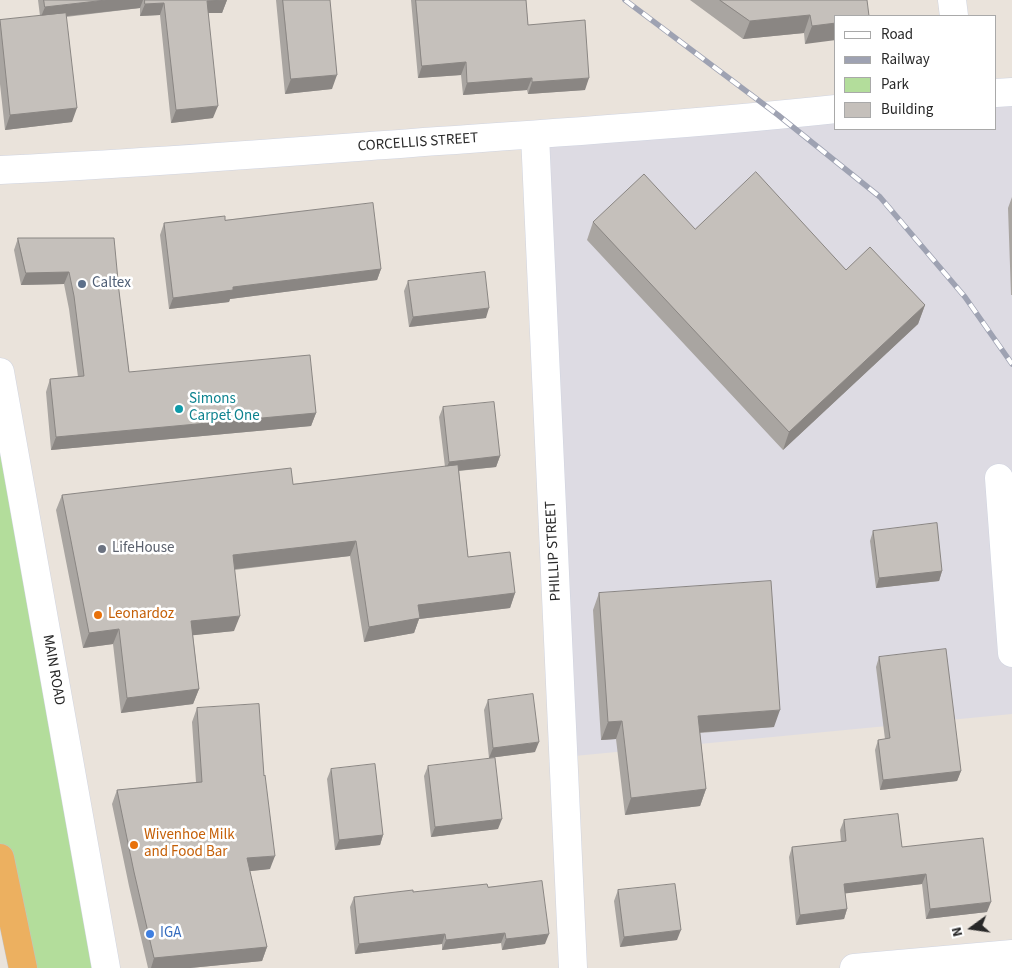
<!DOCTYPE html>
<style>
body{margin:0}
#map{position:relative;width:1012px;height:968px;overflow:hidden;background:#eae3db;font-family:"Source Sans 3",sans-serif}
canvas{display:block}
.legend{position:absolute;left:834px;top:15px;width:162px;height:115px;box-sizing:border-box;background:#fff;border:1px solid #a9a9a9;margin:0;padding:6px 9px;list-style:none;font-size:15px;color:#282828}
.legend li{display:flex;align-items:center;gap:10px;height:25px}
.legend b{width:25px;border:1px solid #a9a9a9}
.north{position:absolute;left:947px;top:903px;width:50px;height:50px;-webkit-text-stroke:4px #fff;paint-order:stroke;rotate:256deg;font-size:14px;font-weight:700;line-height:20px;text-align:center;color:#282828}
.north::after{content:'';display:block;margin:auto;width:18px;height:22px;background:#282828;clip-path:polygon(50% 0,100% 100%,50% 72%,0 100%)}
</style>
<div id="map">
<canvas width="1012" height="968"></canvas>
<ul class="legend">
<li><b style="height:6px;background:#fff"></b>Road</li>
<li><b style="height:6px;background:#9ea2b2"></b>Railway</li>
<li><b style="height:14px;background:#b3dd9b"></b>Park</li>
<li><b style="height:14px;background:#c5c0bb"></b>Building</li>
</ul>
<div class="north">N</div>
</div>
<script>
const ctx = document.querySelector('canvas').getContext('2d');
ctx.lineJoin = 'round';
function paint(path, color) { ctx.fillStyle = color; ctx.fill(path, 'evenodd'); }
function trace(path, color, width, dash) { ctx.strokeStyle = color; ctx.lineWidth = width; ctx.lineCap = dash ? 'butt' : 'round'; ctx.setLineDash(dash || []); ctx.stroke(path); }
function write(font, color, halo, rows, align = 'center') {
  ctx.font = font + ' "Source Sans 3",sans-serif'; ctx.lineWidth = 5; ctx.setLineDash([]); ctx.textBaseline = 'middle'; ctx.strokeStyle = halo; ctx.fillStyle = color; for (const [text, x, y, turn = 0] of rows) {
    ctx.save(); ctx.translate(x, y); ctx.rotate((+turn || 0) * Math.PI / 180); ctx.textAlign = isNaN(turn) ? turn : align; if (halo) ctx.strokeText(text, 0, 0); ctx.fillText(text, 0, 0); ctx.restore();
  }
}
paint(new Path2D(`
 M1012,92V714L564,757L535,135L836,109V129H996V93Z`), '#dddbe3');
paint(new Path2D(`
 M0,372L106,968H23L0,858Z`), '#b3dd9b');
const minor = new Path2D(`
 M952,0L954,16
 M996,93L1012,92
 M535,135L573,968
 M0,170C137,164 275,153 412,143C553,133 695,124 836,109
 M999,478L1012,653
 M854,968L1012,954`);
const tertiary = new Path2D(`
 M0,372L106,968`);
const trunk = new Path2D(`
 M0,858L23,968`);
trace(minor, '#d0d4e0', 29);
trace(tertiary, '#d0d4e0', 29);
trace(trunk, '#c3c3c3', 29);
trace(minor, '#fff', 28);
trace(tertiary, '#fff', 28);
trace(trunk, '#ecb060', 28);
const rail = new Path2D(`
 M625,0L778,115L880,197L965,297L1012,364`);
trace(rail, '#9ea2b2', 5.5);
trace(rail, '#fff', 4, [11]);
paint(new Path2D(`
 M38,0H227L222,13H208L213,118L171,123L160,15L140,16V8L66,17L72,122L5,130L0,84V20L40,16Z
 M276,0H330L332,89L285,94Z
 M411,0H526L528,25L585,90L528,94L527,90L463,95L461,75L418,78Z
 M690,0H867L805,44L804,33L743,39Z
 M1012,197V295H1011L1008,208Z
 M225,220L381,269L377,280L230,299L229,302L169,309L160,235L164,223Z
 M593,222L695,229L846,270L925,305L918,324L783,450L587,240Z
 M18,238L119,291L129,372L316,413L311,426L51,450L46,392L50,379L78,377L69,309L64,284L21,285L14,250Z
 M408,281L486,318L409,327L404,291Z
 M443,407L500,456L496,467L459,471L468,557L515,593L510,608L419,619L414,633L364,642L350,556L234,570V631L193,635L199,689L193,704L121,713L113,644L83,648L56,510L62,495L293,484L445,467L439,417Z
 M873,531L942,571L939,581L876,588L870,541Z
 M599,593L774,727L700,733L706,789L700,806L625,815L616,739L601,740L593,610Z
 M879,657L961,771L957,781L880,790L875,750L878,740L885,739L876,667Z
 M488,700L535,752L489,758L484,710Z
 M197,708L270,869L250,871L267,947L262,961L190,968H148L129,886L112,804L117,790L196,782L192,722Z
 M428,766L498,829L431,837L424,776Z
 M331,769L383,835L380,845L335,850L327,779Z
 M844,820L902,847L987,912L926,919L922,884L845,893L847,909L844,919L796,925L789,857L792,847L841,842L840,830Z
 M488,887L545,944L502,950L501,943L442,950V944L355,954L350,907L354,897Z
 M618,890L677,940L620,947L614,901Z`), '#a9a5a1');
paint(new Path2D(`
 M106,0H143L140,8L40,19L45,7Z
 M227,0L222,13H202L207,1Z
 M164,3L160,15L140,16L145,4Z
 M810,15L804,33L743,39L750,21Z
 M836,23V40L805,44L812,26Z
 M466,62L461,75L418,78L422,66Z
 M337,75L332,89L285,94L291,79Z
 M532,78L527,90L463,95L467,83Z
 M589,78L585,90L528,94L532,82Z
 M218,106L213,118L171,123L176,110Z
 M77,108L72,122L5,130L10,115Z
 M381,269L377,280L230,299L229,302L169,309L173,298L233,287Z
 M69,272L64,284L21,285L26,273Z
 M925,305L918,324L783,450L789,432Z
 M489,308L486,318L409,327L413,317Z
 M316,413L311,426L51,450L56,437Z
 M500,456L496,467L445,472L449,462Z
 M356,541L350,556L227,570L233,555Z
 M942,571L939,581L876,588L879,578Z
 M515,593L510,608L419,619L414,633L364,642L369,627L418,605Z
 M240,616L234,631L186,636L191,621Z
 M119,629L113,644L83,648L89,633Z
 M199,689L193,704L121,713L127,698Z
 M780,710L774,727L691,733L698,716Z
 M622,721L616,739L601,740L608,722Z
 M539,742L535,752L489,758L493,748Z
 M961,771L957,781L880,790L883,780Z
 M706,789L700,806L625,815L631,798Z
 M502,819L498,829L431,837L435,827Z
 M383,835L380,845L335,850L339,840Z
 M275,856L270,869L242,872L247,858Z
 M926,874L922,884L841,894L844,884Z
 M991,902L987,912L926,919L930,909Z
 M847,909L844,919L796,925L800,915Z
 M681,930L677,940L620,947L624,937Z
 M505,933L501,943L442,950L446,940Z
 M445,934L442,944L355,954L359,944Z
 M549,934L545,944L502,950L506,939Z
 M267,947L262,961L190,968H151L154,958Z`), '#8a8683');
const building = new Path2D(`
 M44,0H106L45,7Z
 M145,0H226L207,1L218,106L176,110L164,3L145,4Z
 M283,0H330L337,75L291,79Z
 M416,0H526L528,25L585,20L589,78L532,82V78L467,83L466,62L422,66Z
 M720,0H867L869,16H836V23L812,26L810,15L750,21Z
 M66,13L77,108L10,115L0,20Z
 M756,172L846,270L870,247L925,305L789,432L593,222L644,174L695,229Z
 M373,203L381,269L233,287V290L173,298L164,223L225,216V220Z
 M18,238H114L119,291L129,372L310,355L316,413L56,437L50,379L84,376L74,296L69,272L26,273Z
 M485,272L489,308L413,317L408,281Z
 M494,402L500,456L449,462L443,407Z
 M458,465L468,557L510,552L515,593L418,605L420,618L369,627L356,541L233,555L240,616L191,621L199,689L127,698L119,629L89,633L62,495L291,468L293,484Z
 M937,523L942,571L879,578L873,531Z
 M771,581L780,710L698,716L706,789L631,798L622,721L608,722L599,593Z
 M946,649L961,771L883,780L878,740L890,738L879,657Z
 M533,694L539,742L493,748L488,700Z
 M259,704L264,776L265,775L275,856L247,858L267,947L154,958L134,872L117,790L202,782L197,708Z
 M495,758L502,819L435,827L428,766Z
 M375,764L383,835L339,840L331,769Z
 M898,814L902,847L983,838L991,902L930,909L926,874L844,884L847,909L800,915L792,847L846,841L844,820Z
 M542,881L549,934L506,939L505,933L446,940L445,934L359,944L354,897L413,890V892L487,884L488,887Z
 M675,884L681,930L624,937L618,890Z`);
paint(building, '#c5c0bb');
trace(building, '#8a8683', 1);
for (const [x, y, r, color] of [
 [82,284,5,"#5c6f8a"],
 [179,409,5,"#0f9aa8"],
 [102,549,5,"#6b7280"],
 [98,615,5,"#e8710a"],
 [134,845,5,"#e8710a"],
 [150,934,5,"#3f7fe0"]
]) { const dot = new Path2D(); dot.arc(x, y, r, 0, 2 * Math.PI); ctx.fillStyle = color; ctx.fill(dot); trace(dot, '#fff', 2); }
write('15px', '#282828', '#fff', [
 ["CORCELLIS STREET",418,143,-4],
 ["PHILLIP STREET",554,551,-93],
 ["MAIN ROAD",53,670,80]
]);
write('15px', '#4e5e75', '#fff', [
 ["Caltex",92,284]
], 'left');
write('15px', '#0d838f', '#fff', [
 ["Simons",189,400],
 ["Carpet One",189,417]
], 'left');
write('15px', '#5b616d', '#fff', [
 ["LifeHouse",112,549]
], 'left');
write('15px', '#c56008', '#fff', [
 ["Leonardoz",108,615],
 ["Wivenhoe Milk",144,836],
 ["and Food Bar",144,853]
], 'left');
write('15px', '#366cbe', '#fff', [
 ["IGA",160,934]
], 'left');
</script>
